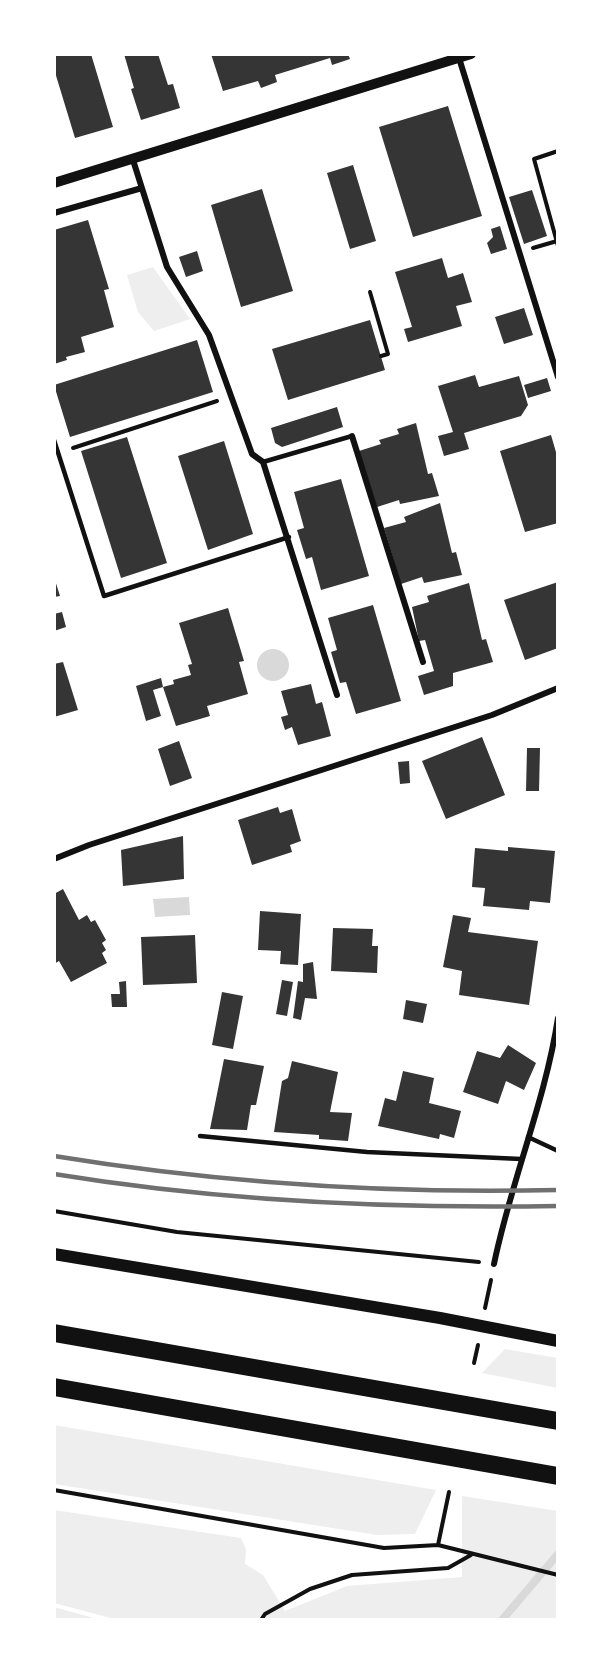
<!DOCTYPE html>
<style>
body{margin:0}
#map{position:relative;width:612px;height:1674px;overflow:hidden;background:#fff;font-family:Inter,sans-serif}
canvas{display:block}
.frame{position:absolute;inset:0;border:56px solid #fff;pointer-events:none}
</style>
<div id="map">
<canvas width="612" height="1674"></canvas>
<div class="frame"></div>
</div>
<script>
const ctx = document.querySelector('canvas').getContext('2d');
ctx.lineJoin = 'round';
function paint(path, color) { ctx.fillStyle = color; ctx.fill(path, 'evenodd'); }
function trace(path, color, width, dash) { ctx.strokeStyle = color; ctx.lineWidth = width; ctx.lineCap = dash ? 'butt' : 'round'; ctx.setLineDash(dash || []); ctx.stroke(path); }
paint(new Path2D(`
 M153,267L190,319L154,331L138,312L127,275Z
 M505,1349L558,1358V1388L482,1373Z
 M54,1425L436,1490L415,1534L377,1535L54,1484Z
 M462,1496L558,1511V1620H118L54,1603V1510L241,1538L246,1549L245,1564L263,1575L285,1611L347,1586L462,1577Z
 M54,1607L101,1620H54Z`), '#eee');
paint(new Path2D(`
 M257 665a16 16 0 1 1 32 0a16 16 0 1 1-32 0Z
 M189,897L190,915L155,917L153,899Z`), '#d9d9d9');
trace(new Path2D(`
 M502,1620L558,1554`), '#d9d9d9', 8);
paint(new Path2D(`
 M54,54H91L113,127L75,138L54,69Z
 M124,54H158L168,85L173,84L180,108L141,120L131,89L134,88Z
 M211,54H348L350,59L332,65L330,58L275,75L277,82L261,88L258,81L223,91Z
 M448,106L482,216L413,237L379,127Z
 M353,165L376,241L350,249L327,173Z
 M262,189L293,291L241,307L211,205Z
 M532,190L547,236L524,244L509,197Z
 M88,220L109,289L104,290L114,327L81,337L85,352L66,357L67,360L54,364V230Z
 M500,226L507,249L491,254L487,243L493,237L491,229Z
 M197,251L203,271L186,277L179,257Z
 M442,258L448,278L463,273L472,302L456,306L462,326L408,342L404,329L412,327L395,272Z
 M524,308L533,335L504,344L495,317Z
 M370,320L385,370L288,400L272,349Z
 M197,340L213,392L70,437L54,385Z
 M475,375L479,387L519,376L528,405L521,416L464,433L469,449L444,456L438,436L453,432L438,386Z
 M547,378L551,391L528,398L524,385Z
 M337,407L343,427L282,447L275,443L271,428Z
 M416,423L428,474L432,473L439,496L400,504L399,500L377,507L359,451L381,444L379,440L399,434L397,429Z
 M551,435L558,459V523L525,532L500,451Z
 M127,437L167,563L121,578L81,451Z
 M224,441L253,534L208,550L178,456Z
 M341,479L369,576L321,590L312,557L306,559L297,530L304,528L294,492Z
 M440,503L452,553L456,552L462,575L424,583L422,577L401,584L384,528L406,522L404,517Z
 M54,577L60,596L54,597Z
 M558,582V648L525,660L504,600Z
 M469,583L482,640L486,639L493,662L453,673V686L424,695L418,676L434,671L425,640L419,641L412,607L429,602L427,596Z
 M373,605L401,701L356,714L346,682L340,683L331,652L337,650L328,618Z
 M228,608L244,661L239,662L248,694L207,706L210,716L176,726L163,687L174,684L173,680L191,675L188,665L192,664L179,623Z
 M62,612L66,627L54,631V614Z
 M63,662L78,710L54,717V664Z
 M161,678L163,687L153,690L161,716L146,721L136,686Z
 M311,684L316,704L322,702L331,736L298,745L292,727L285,730L281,717L288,715L281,691Z
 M482,737L505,795L446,819L422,761Z
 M179,741L192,778L170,786L158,749Z
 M527,748H540L539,791H526Z
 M409,761L410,783L400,784L398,762Z
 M278,807L280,813L292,809L301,841L290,845L292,852L252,865L238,820Z
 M183,836L184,879L123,886L121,850Z
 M508,847L555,851L550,903L530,901L529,910L483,906L485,888L472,887L475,848L508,851Z
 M63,889L79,920L87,915L91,922L95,920L106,940L102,943L106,950L102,953L107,963L71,982L59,961L54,964V894Z
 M260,911L301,914L298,965L280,964L281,951L258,950Z
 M453,915L471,918L468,932L538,941L529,1005L459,995L462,971L443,967Z
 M333,928L373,929L372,946H378L377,973L331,971Z
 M195,935L197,983L143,985L141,937Z
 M313,962L317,999L305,998L301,1020L293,1018L298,981L303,982V964Z
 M282,980L293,982L287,1016L276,1014Z
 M126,981L127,1007H112L111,994H120L119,982Z
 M222,992L243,996L233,1049L212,1045Z
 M406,1000L427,1004L423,1023L403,1019Z
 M508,1045L536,1063L524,1090L506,1081L498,1104L463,1092L477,1051L500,1058Z
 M224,1059L264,1066L256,1105H251L247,1130L210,1129Z
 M292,1061L338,1072L330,1112L352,1113L348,1141L319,1139V1135L274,1132L282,1081L288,1078Z
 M403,1071L434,1078L429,1103L461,1111L454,1138L440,1134L439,1139L378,1126L385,1098L396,1101Z`), '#353535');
trace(new Path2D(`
 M558,151L534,159L558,246
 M533,248L557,241
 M370,292L388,354L381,356
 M73,448L217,401
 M54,1211L177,1232L479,1262
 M485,1308L491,1280
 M474,1363L478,1345
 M54,1490L384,1548L438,1545L558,1575
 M438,1545L449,1492
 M261,1620L265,1614L310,1589L352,1575L448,1568L471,1555`), '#111', 4);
trace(new Path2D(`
 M54,440L104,596L289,537
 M263,462L352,436
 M200,1136L367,1152L521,1159
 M528,1137L558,1151`), '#111', 4.5);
trace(new Path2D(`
 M459,58L558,377
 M133,160L167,267L209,335L252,454L263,462L337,695
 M54,213L142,188
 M352,436L423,662
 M54,859L89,845L492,715L558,688
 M494,1264C511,1181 545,1102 558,1018`), '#111', 6);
trace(new Path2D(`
 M54,183L471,54`), '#111', 10);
trace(new Path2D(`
 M54,1254L440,1318L558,1341`), '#111', 12);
trace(new Path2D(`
 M54,1333L558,1421
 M54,1387L558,1476`), '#111', 18);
trace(new Path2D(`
 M54,1156C219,1183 390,1194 558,1190
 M54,1174C219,1201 391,1209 558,1206`), '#707070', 4.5);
</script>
